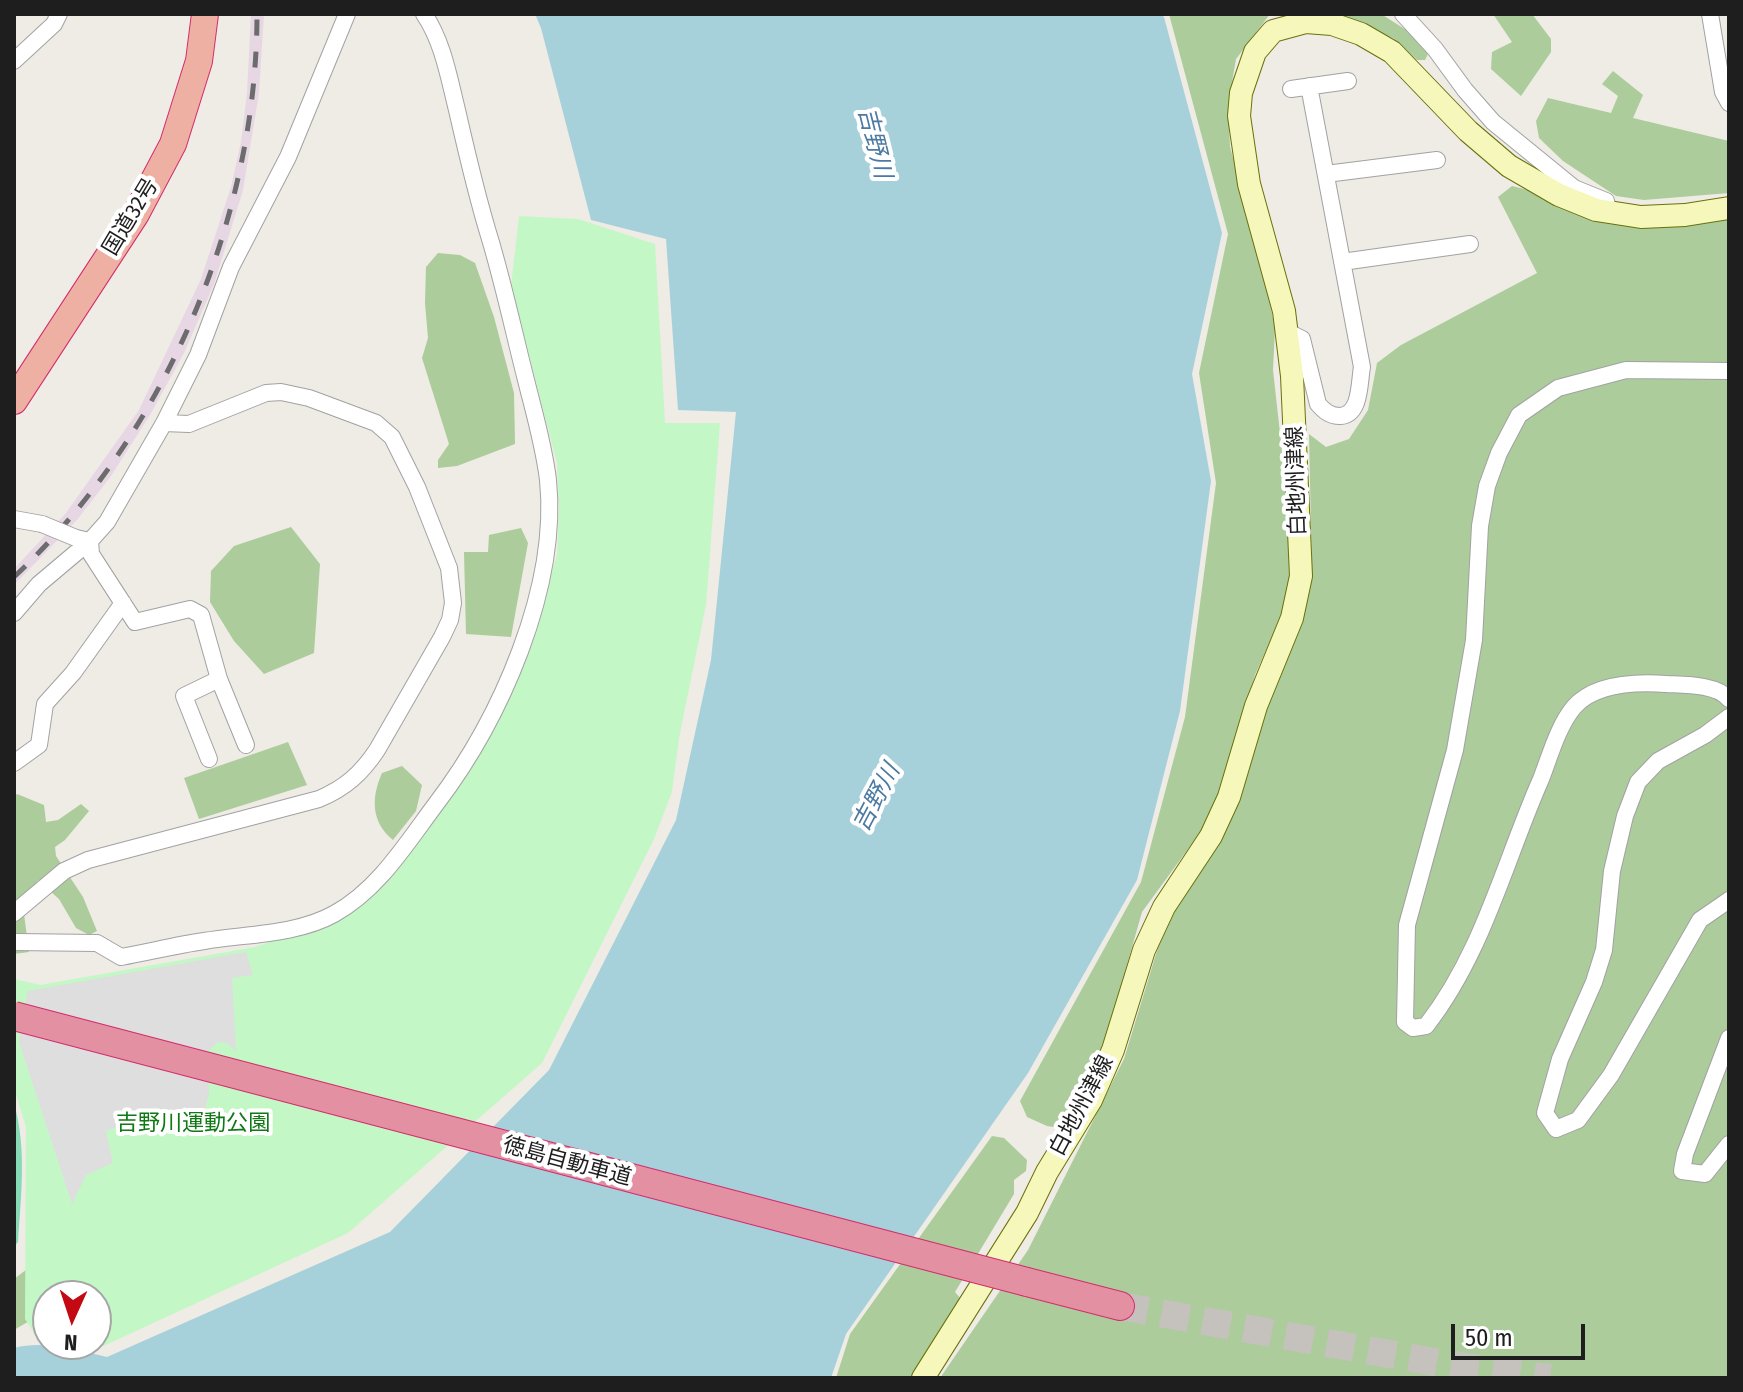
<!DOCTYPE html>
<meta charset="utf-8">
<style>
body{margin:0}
#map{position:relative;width:1743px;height:1392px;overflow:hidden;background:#efebe5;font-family:"Fira Sans Condensed",sans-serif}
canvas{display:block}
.frame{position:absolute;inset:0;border:16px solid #1e1e1e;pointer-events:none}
.north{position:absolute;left:32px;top:1280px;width:80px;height:80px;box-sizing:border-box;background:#fff;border:2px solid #a5a5a5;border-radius:50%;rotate:183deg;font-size:22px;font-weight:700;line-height:32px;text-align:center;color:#1e1e1e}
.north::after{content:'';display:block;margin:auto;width:28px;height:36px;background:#c30911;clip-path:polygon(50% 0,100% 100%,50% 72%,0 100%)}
.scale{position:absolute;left:1451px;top:1324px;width:134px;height:36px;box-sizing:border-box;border:4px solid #1e1e1e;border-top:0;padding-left:10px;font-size:24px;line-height:28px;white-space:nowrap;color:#1e1e1e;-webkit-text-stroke:6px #fff;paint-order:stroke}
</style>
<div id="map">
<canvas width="1743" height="1392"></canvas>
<div class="frame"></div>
<div class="north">N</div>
<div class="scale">50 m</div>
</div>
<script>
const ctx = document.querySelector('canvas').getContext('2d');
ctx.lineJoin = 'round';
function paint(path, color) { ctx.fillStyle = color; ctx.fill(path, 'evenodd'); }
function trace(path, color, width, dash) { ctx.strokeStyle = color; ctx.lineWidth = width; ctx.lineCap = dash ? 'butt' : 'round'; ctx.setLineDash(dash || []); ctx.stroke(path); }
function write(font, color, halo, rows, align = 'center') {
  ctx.font = font + ' "Fira Sans Condensed","Noto Sans JP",sans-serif'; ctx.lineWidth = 8; ctx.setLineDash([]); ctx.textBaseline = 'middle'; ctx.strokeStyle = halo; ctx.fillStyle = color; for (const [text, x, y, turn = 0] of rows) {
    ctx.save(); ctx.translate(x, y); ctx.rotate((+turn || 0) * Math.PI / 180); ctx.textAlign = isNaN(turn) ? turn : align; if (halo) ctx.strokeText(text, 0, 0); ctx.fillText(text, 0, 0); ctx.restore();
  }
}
paint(new Path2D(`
 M251,14H264L259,93L243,190L214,284L184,353L150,415L111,476L77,520L14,585V569L66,513L139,410L201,279L231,187L241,142L247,93Z`), '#e7d7e5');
paint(new Path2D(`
 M1169,14H1270L1236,59L1228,105L1230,147L1260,255L1275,328L1273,370L1292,542L1293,579L1287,603L1255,675L1224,788L1207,823L1142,912L1103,1049L1059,1128L1047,1126L1027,1117L1020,1101L1141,882L1185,717L1216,483L1199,373L1228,234Z
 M1341,14H1381L1422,40L1428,54L1425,60H1417L1393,38L1380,34Z
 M1493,14H1532L1551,39V52L1521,96L1491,69L1492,52L1512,42Z
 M1613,71L1643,95L1633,118L1729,141V193L1644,200L1616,196L1563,161L1539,138L1536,121L1548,98L1611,113L1618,96L1602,84Z
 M1512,186L1667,225L1729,215V1378H940L1028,1250L1124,1059L1167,918L1215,850L1237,806L1270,697L1312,578L1309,434L1326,447L1349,439L1368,410L1377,363L1401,345L1537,273L1498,197Z
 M438,253L460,255L475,263L494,317L514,393L515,444L457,466L438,468V460L449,444L422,358L428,338L425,303L426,267Z
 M291,527L320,564L314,653L264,674L234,641L210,602L211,571L234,546Z
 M521,528L528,543L511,637L466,634L464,552H488L489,535Z
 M288,742L307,785L199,819L184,778Z
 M402,766L422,785L416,811L393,840C371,822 371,798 382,773Z
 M17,794L44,805L46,822L58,820L81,804L89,811L65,840L55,847L56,856L83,897L97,931L89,935L76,928L59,899L38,880L24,914L29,952L14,954V796Z
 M992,1136L1004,1138L1027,1160L1026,1171L1014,1180V1194L955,1292L961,1299L912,1378H836L850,1334Z
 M59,1245L48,1296V1310L14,1330V1279Z`), '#accc9b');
paint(new Path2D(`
 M519,216L578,219L655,244L665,423H720L706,605L679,738L672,792L654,839L542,1063L348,1233L97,1349L78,1344H96V1296H48V1337L34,1333L25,1319L26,1127L14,1088V979L40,985L255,947L332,921L465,775L497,722L522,666L557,555L559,508L557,463L511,286Z`), '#c4f7c6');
paint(new Path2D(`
 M14,1103C27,1149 21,1195 18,1242L14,1247Z`), '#86dab6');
paint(new Path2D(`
 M246,952L253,975L232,978L236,1051L227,1043L218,1042L207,1052L209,1094L201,1126L182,1124L148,1136L141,1117L106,1131L113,1163L86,1175L72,1204L19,1042L28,991Z`), '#dedede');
paint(new Path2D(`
 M535,14H1161L1164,17L1222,233L1192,374L1211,481L1180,711L1137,880L1028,1073L846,1334L831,1378H14V1348C44,1340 77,1350 107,1357L390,1232L549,1070L676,820L711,660L736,412L678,410L666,239L591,220L541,28Z`), '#a7d1da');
trace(new Path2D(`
 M1120,1306L1451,1365L1550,1378`), '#c5c2bd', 28, [28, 14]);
const minor = new Path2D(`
 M1403,14L1435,49L1465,90L1493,122L1574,188L1606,201L1609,212
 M1710,14L1723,92L1729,103
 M14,61L54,24L59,14
 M1291,89L1348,81
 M1326,174L1437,160
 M1342,262L1470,244
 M1286,331L1302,339L1318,404C1324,411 1330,416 1340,416C1361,415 1359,383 1362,367L1309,86
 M1729,371L1626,370L1558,388L1519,415L1499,453L1487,486L1480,526L1474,640L1455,750L1407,925L1405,1022L1413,1028L1426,1026C1483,953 1504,863 1541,779C1550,756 1558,726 1574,707C1595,683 1637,682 1666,684C1685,685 1716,684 1729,699
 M14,519L42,524
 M76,538L90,541L107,522L164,423L198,355L231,267L288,157L347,14
 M90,541L91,554L135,622L190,609L201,615L219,679L246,745
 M14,613L39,584L90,541
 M1729,717L1705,735L1658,761L1638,782L1625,816L1612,871L1604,950L1594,982L1560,1059L1545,1113L1556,1129L1578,1120L1611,1075L1700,920L1729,900
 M209,759L184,696L219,679
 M14,763L39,745L45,704L73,673L123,603
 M14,913L64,871L88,860L319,799C345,788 361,774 377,750L442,637L450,620L453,603L449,568L417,487L392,437L376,423L309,398L281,392L266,393L189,424L164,423
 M14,942L97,943L121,957C149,952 176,945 204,941C246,934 296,935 334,914C378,890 406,844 436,804C500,720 559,588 548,480C544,446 534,412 526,380C514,333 504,286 490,239C477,197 467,154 457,110C449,78 443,42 424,14
 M1729,1038L1685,1154L1682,1171L1705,1174L1729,1144`);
const secondary = new Path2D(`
 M923,1378L1027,1213L1047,1172L1091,1100L1113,1050L1144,950L1164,907L1211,836L1229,797L1256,706L1292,618L1301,576L1292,376L1284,311L1249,184L1239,116L1241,93L1255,52L1273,31L1306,22L1332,24L1361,34L1392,52L1468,131L1509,166L1559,195L1596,210L1641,217L1685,215L1729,208`);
const trunk = new Path2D(`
 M14,401L136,214L173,144L199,61L205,14`);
const motorway = new Path2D(`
 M1027,1282L1120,1306`);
trace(minor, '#a2a2a2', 18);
trace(secondary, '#6a710a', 24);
trace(trunk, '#d22c6c', 28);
trace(motorway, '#d22c6c', 30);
trace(minor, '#fff', 16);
trace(secondary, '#f6f7bb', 22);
trace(trunk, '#eeb0a2', 26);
trace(motorway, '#e390a3', 28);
trace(new Path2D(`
 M14,577C164,437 257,219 257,14`), '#6c6c6c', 5, [16, 16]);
const minorBridge = new Path2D(`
 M42,524L76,538`);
const motorwayBridge = new Path2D(`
 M14,1016L1027,1282`);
trace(minorBridge, '#a2a2a2', 18, []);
trace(motorwayBridge, '#d22c6c', 30, []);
trace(minorBridge, '#fff', 16);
trace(motorwayBridge, '#e390a3', 28);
write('22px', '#1e1e1e', '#fff', [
 ["国道32号",131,217,-59],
 ["白地州津線",1297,481,-92],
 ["白地州津線",1082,1106,-62],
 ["徳島自動車道",567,1162,15]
]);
write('22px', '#107815', '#fff', [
 ["吉野川運動公園",193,1124]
]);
write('italic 24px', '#4c7aa2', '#fff', [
 ["吉野川",874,143,76],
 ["吉野川",877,798,-62]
]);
</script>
